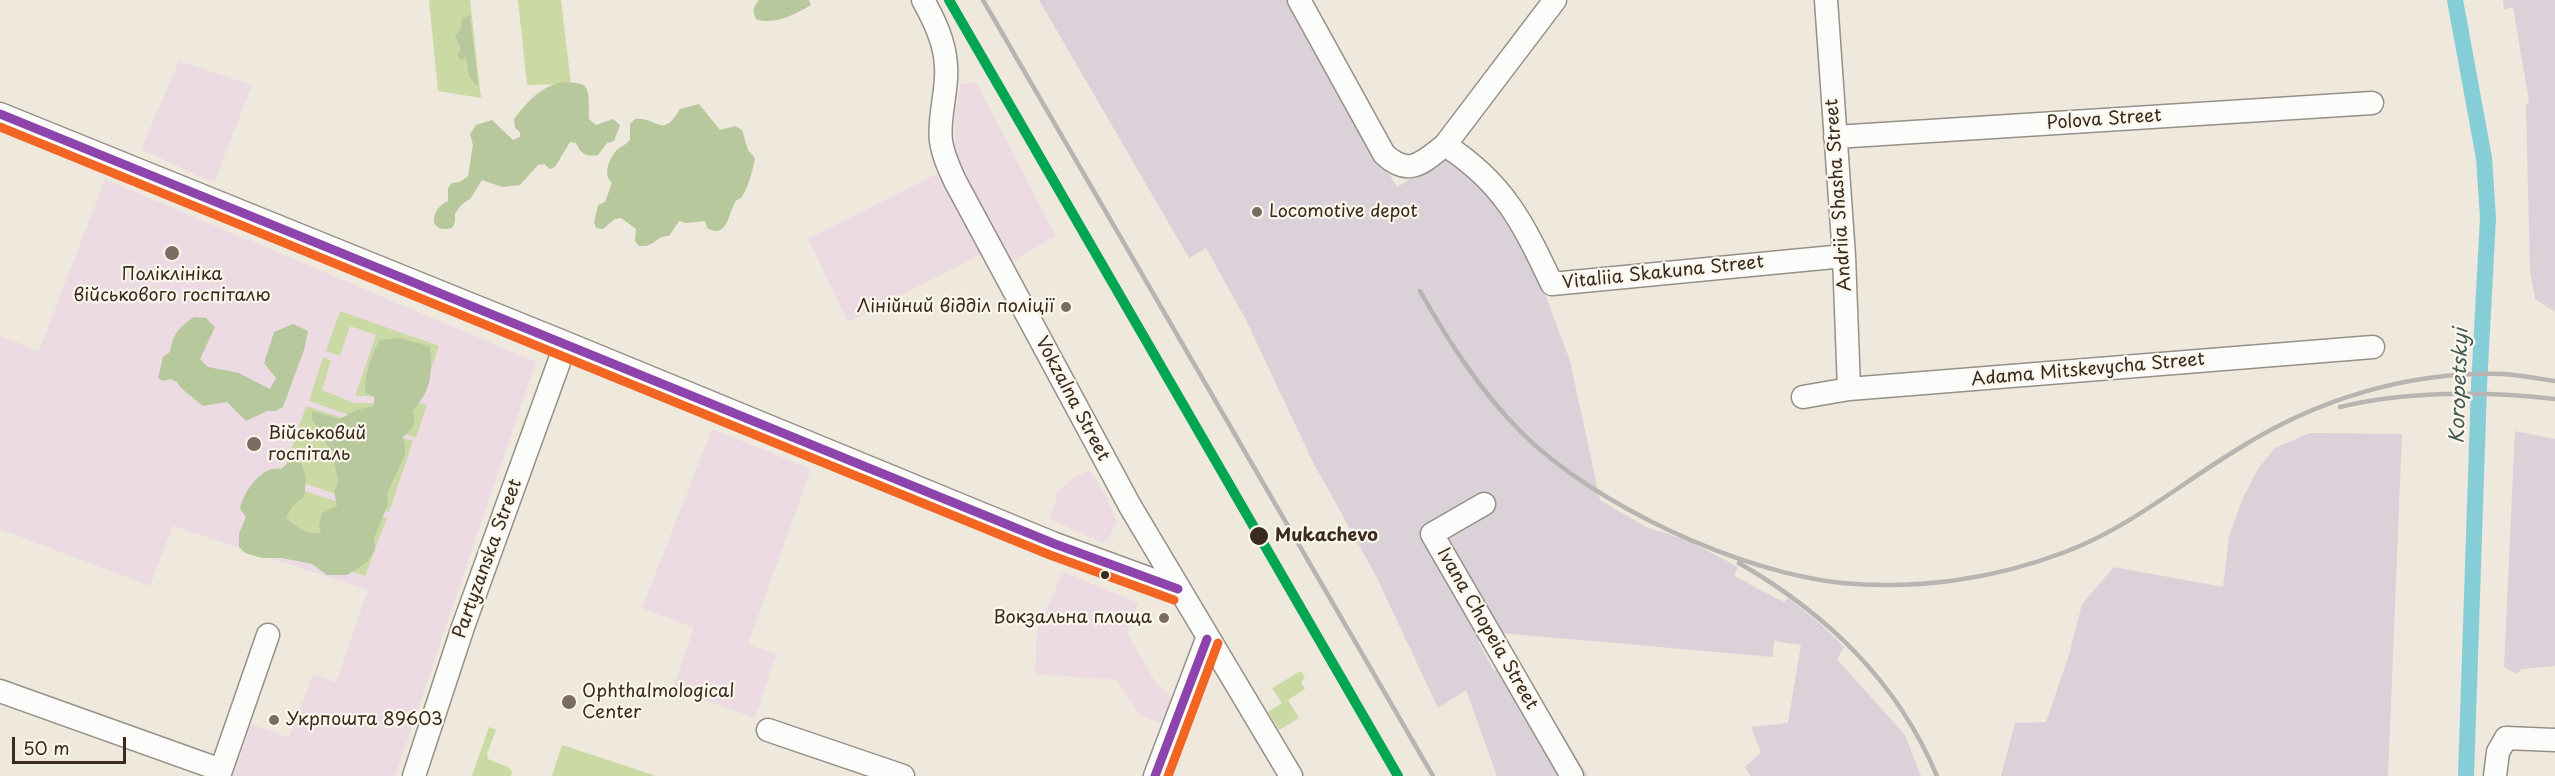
<!DOCTYPE html>
<meta charset="utf-8">
<style>
body{margin:0}
#map{position:relative;width:2555px;height:776px;overflow:hidden;background:#eee8dd;font-family:"Playpen Sans",sans-serif}
canvas{display:block}
.scale{position:absolute;left:12px;top:737px;width:114px;height:27px;box-sizing:border-box;border:3px solid #3b2a1e;border-top:0;padding-left:8px;font-size:18px;line-height:21px;white-space:nowrap;color:#3b2a1e;-webkit-text-stroke:4px #fbf7ec;paint-order:stroke}
</style>
<div id="map">
<canvas width="2555" height="776"></canvas>
<div class="scale">50 m</div>
</div>
<script>
const ctx = document.querySelector('canvas').getContext('2d');
ctx.lineJoin = 'round';
function paint(path, color) { ctx.fillStyle = color; ctx.fill(path, 'evenodd'); }
function trace(path, color, width, dash) { ctx.strokeStyle = color; ctx.lineWidth = width; ctx.lineCap = dash ? 'butt' : 'round'; ctx.setLineDash(dash || []); ctx.stroke(path); }
function write(font, color, halo, rows, align = 'center') {
  ctx.font = font + ' "Playpen Sans",sans-serif'; ctx.lineWidth = 4.5; ctx.setLineDash([]); ctx.textBaseline = 'middle'; ctx.strokeStyle = halo; ctx.fillStyle = color; for (const [text, x, y, turn = 0] of rows) {
    ctx.save(); ctx.translate(x, y); ctx.rotate((+turn || 0) * Math.PI / 180); ctx.textAlign = isNaN(turn) ? turn : align; if (halo) ctx.strokeText(text, 0, 0); ctx.fillText(text, 0, 0); ctx.restore();
  }
}
paint(new Path2D(`
 M179,61L252,85L214,183L141,149Z
 M976,82L1056,236L1008,263L957,162L955,150V115L960,87L961,84Z
 M944,170L987,251L848,322L808,239Z
 M105,179L536,362L395,776H233L251,724L289,738L313,674L336,682L368,590L173,526L150,586L0,529V336L39,351Z
 M712,429L811,469L748,644L776,655L755,718L673,689L694,628L642,608Z
 M1090,470L1105,494L1117,521L1110,536L1103,543L1049,519L1057,498L1055,494L1076,476Z
 M1063,572L1138,603L1127,633L1156,683L1172,698L1163,724L1139,715L1117,680L1035,674L1037,631Z`), '#eddbe4');
paint(new Path2D(`
 M1039,0H1289L1397,187L1448,157L1495,198L1541,283L1570,361L1600,500L1646,527L1687,540L1738,567L1734,576L1784,602L1788,598L1817,621L1844,647L1837,659L1905,735L1921,776H1751L1745,767L1761,752L1751,727L1788,723L1801,645L1774,641L1773,657L1490,632L1478,641L1494,671L1507,662L1545,728L1555,722L1588,776H1497L1466,690L1438,708L1376,576L1312,460L1245,318L1206,248L1189,258Z
 M2503,0H2555V312L2535,299L2530,271L2526,106L2529,101L2513,7L2504,10Z
 M2515,431L2555,439V666L2522,669L2516,674L2504,667Z
 M2310,433L2402,434L2388,776H2001L2015,723L2046,722L2069,655L2082,604L2114,567L2223,587L2229,536L2243,498L2258,469L2275,448Z`), '#dbd1d8');
paint(new Path2D(`
 M429,0H470L481,98L438,91Z
 M518,0H561L571,84L527,85Z
 M340,311L439,346L421,397L355,396L376,335L350,326L340,356L326,351Z
 M323,357L331,361L322,390L354,403L427,404L416,438L309,401Z
 M306,406L413,441L389,512L282,476Z
 M262,477L387,518L365,576L243,538Z
 M1301,671L1305,678L1301,682L1305,689L1288,700L1299,718L1279,730L1268,712L1282,703L1272,688Z
 M489,727L496,730L487,754L488,759L508,767L512,771L511,776H472Z
 M562,745L656,776H552Z`), '#cbd9a4');
paint(new Path2D(`
 M759,0H809L811,5C796,14 773,26 756,19C752,11 753,7 759,0Z
 M470,15L478,84L475,85L469,75L466,58L461,60L457,55L461,49L455,36L461,28L462,19Z
 M562,82C568,83 575,82 581,84C592,86 588,111 589,119L596,125L613,119L620,125L614,141L607,143L598,155C586,157 581,154 576,143L570,142L555,167L550,169L544,164L538,165L520,185L502,187L482,180L471,198L461,205L455,214V222L452,228C426,234 431,208 448,201V188L452,183L460,182L468,176L473,145L470,134L476,125L492,120L513,140L520,137V132L515,128L514,119C528,101 539,88 562,82Z
 M699,104L720,130L735,126L742,130L748,150L755,158C753,169 749,185 743,195C742,198 738,199 736,201C728,212 728,240 707,228L705,221L686,223L679,221L669,236C654,236 657,247 639,246L635,241L636,229L621,218L615,219L603,229L596,228L594,222L598,205L605,202L612,183C603,175 608,162 615,152C619,147 626,145 630,140V124L635,119C658,117 662,140 680,109Z
 M194,317L206,318L215,327L200,359L208,367L239,373L270,389L276,378L264,363L274,332L293,324L308,331L305,347L283,407L275,411H267L246,421L227,402L203,406L181,388L177,382L170,379L163,381L158,378L163,357L170,352C173,334 179,327 194,317Z
 M401,338L430,347C432,376 432,388 413,411C416,425 413,429 402,438L405,443V455L387,494L388,504L374,538L375,550L367,562L347,575H327L312,564L282,558H262L245,553L239,547V534L246,517L240,509C243,492 262,465 281,469L294,458C309,468 306,483 304,497L292,507L286,518C296,526 308,537 321,532L319,526L322,513L337,506L334,491C343,479 332,469 335,456L326,443L323,432L312,420V411L339,419L357,410L374,406V397L365,392C364,376 372,354 380,340Z`), '#b7c99c');
trace(new Path2D(`
 M2455,0L2484,158L2488,218L2479,386L2466,776`), '#86ced7', 16);
const minor = new Path2D(`
 M923,0C934,20 945,42 946,66C948,91 938,116 941,141C943,155 949,168 955,181L1130,506L1291,776
 M1299,0L1384,154C1409,178 1423,162 1445,145L1555,0
 M1826,0L1844,256L1849,389
 M0,114L566,343L1055,544L1178,589
 M1835,137L2372,103
 M1445,145C1504,183 1523,223 1552,284L1844,256
 M1803,397L1849,389L2373,347
 M1484,504L1432,534L1572,776
 M0,691L221,770
 M768,730L903,776
 M219,776L268,635
 M414,776L463,627L566,343
 M1155,776L1207,639
 M2495,776L2498,752L2506,738L2555,740`);
trace(minor, '#959088', 25);
trace(minor, '#fcfcfa', 22);
trace(new Path2D(`
 M983,0L1433,776
 M1420,291C1449,342 1480,391 1522,433C1594,505 1741,573 1842,583C1917,590 1995,579 2065,552C2129,528 2180,484 2238,449C2317,399 2409,371 2503,374C2521,375 2538,379 2555,381
 M2340,407C2406,391 2487,391 2555,399
 M1739,563C1827,614 1897,681 1937,776`), '#b7b4b1', 4.5);
trace(new Path2D(`
 M0,114L1055,544L1178,589
 M1155,776L1207,639`), '#8e44ad', 9);
trace(new Path2D(`
 M0,127L1050,555L1174,600
 M1168,776L1218,643`), '#f26522', 9);
trace(new Path2D(`
 M949,0L1398,776`), '#00a651', 10);
for (const [x, y, r, color] of [
 [1257,212,6,"#7a6c61"],
 [172,253,8,"#7a6c61"],
 [1066,307,6,"#7a6c61"],
 [254,444,8,"#7a6c61"],
 [1259,536,10,"#3b2a1e"],
 [1105,575,5,"#3b2a1e"],
 [1164,618,6,"#7a6c61"],
 [569,702,8,"#7a6c61"],
 [274,720,6,"#7a6c61"]
]) { const dot = new Path2D(); dot.arc(x, y, r, 0, 2 * Math.PI); ctx.fillStyle = color; ctx.fill(dot); trace(dot, '#fbf7ec', 2); }
write('18px', '#3b2a1e', '#fbf7ec', [
 ["Polova Street",2104,120,-4],
 ["Andriia Shasha Street",1839,195,-94],
 ["Vitaliia Skakuna Street",1663,273,-6],
 ["Adama Mitskevycha Street",2088,370,-5],
 ["Vokzalna Street",1072,399,62],
 ["Partyzanska Street",488,559,-70],
 ["Ivana Chopeia Street",1487,629,60]
]);
write('18px', '#3b2a1e', '#fbf7ec', [
 ["Locomotive depot",1269,212],
 ["Поліклініка",172,275,"center"],
 ["військового госпіталю",172,296,"center"],
 ["Лінійний відділ поліції",1054,307,"right"],
 ["Військовий",268,434],
 ["госпіталь",268,455],
 ["Вокзальна площа",1152,618,"right"],
 ["Ophthalmological",582,692],
 ["Center",582,713],
 ["Укрпошта 89603",286,720]
], 'left');
write('bold 18px', '#3b2a1e', '#fbf7ec', [
 ["Mukachevo",1275,536]
], 'left');
write('italic 20px', '#445855', '#fbf7ec', [
 ["Koropetskyi",2460,386,-88]
]);
</script>
